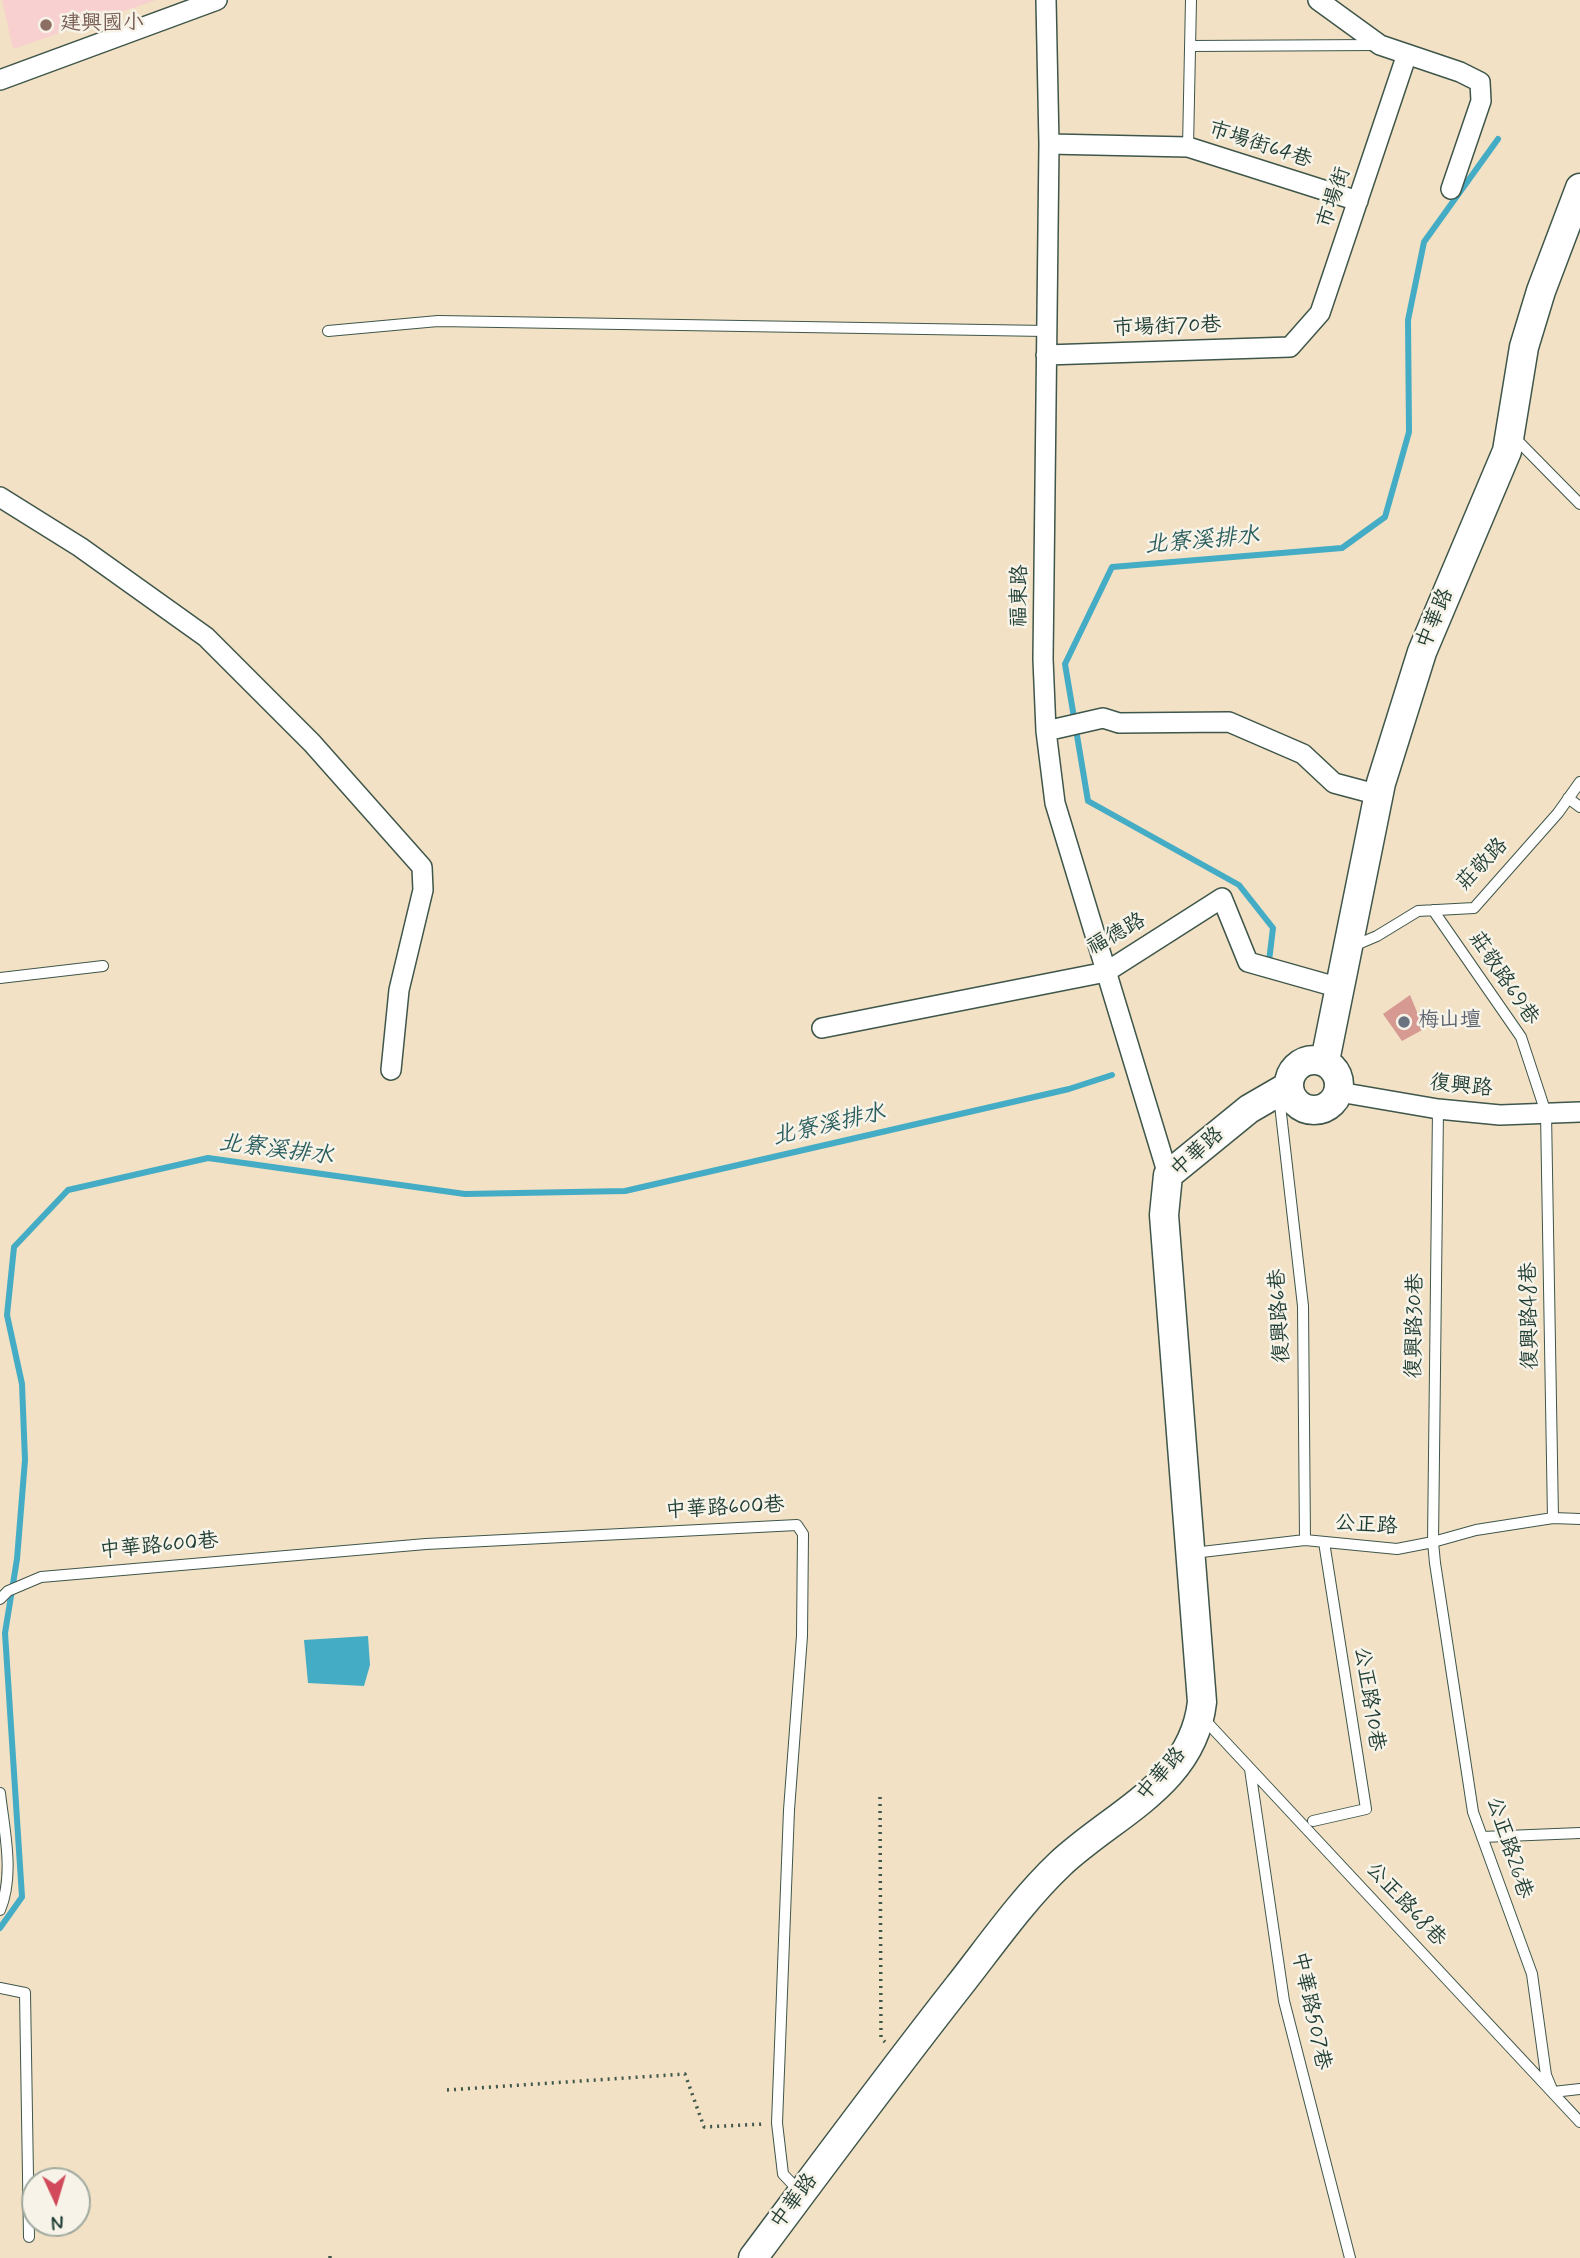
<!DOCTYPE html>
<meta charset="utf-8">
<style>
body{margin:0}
#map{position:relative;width:1580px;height:2258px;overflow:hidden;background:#f2e1c4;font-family:Mynerve,sans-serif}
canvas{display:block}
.north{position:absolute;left:21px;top:2167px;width:70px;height:70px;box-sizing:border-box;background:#f7f3e8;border:2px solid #a1aaa0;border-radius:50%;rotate:176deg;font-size:19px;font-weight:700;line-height:28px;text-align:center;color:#1f3d34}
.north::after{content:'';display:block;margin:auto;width:24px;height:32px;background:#d1495b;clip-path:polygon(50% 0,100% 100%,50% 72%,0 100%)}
</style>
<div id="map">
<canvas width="1580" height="2258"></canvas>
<div class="north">N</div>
</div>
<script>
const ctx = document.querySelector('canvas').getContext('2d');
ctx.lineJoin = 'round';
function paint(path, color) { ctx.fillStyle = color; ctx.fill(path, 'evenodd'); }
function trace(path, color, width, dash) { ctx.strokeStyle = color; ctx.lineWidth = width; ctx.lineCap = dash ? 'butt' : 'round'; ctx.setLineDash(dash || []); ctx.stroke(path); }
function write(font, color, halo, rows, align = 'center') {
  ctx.font = font + ' Mynerve,"LXGW WenKai TC",sans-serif'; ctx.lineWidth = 5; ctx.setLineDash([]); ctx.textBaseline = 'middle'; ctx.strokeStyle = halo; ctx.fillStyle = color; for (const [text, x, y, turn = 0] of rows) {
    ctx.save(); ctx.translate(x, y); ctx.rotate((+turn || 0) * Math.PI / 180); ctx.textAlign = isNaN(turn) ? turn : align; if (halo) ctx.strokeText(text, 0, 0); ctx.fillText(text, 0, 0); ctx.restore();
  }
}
paint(new Path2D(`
 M2,0H156L13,49Z`), '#f7d0cf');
paint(new Path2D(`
 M368,1636L370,1665L364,1686L308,1683L304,1640Z`), '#44acc4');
trace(new Path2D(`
 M1269,961L1273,928L1239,885L1088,801L1065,664L1112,567L1342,548L1385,517L1409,432L1408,320L1424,242L1498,139
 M0,1928L22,1897L5,1633L17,1559L25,1460L22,1384L7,1315L14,1247L68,1190L208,1158L465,1194L625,1191L1069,1089L1112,1075`), '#44acc4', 6);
paint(new Path2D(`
 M1410,995L1424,1029L1402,1041L1383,1014Z`), '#d69a93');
const lane = new Path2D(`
 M1190,46L1375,45
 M1188,147L1191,0
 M328,331L438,321L1046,331
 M1514,437L1580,504
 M1568,798L1580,807
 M1433,910L1521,1037L1546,1113L1553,1518
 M1351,947L1377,936L1418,911L1474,908L1558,813L1580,782
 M0,978L103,966
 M1279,1096L1303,1306L1305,1540
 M1438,1109L1433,1542L1435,1563L1473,1812L1532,1974L1546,2075L1553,2092L1580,2089
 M1193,1553L1305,1540L1397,1549L1433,1542L1476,1530L1553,1518L1580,1519
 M0,1599L8,1591L41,1577L426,1544L797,1525L803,1534L802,1636L789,1810L777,2123L783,2174L799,2191
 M1203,1718L1580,2122
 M1250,1769L1284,2001L1350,2258
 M0,1793C4,1830 15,1874 0,1910
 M1313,1821L1366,1809L1324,1542
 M1482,1837L1580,1833
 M0,1988L25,1993L29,2237`);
const street = new Path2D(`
 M1046,0L1049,144L1043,659L1046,731L1055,803L1168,1175
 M1318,0L1380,45L1460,72L1480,82L1481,101L1451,189
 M0,80L217,0
 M1049,144L1188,147L1358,201
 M1046,355L1290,347L1320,313L1407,54
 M0,497L80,547L206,637L312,743L422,867L423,890L399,990L391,1070
 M1046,731L1103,718L1119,723L1229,722L1303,754L1334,783L1379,795
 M822,1028L1106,972L1222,898L1248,962L1340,988
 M1339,1092L1438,1109L1500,1115L1580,1112`);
const secondary = new Path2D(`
 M1289 1085a25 25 0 1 1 50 0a25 25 0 1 1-50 0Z
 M1325,1061L1381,783L1422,652L1507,451L1524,347L1541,291L1580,188
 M753,2258C821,2167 888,2076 958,1987C991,1945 1022,1900 1060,1864C1113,1814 1193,1784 1202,1702L1164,1215L1168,1175L1249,1109L1287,1087`);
trace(lane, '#3f564a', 12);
trace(street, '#3f564a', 22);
trace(secondary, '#3f564a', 31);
trace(new Path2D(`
 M880,1797L881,2038L885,2042
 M447,2090L685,2074L704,2127L764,2124
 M330,2258V2256`), '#3f564a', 3.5, [2, 5]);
trace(lane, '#fff', 10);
trace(street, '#fff', 19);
trace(secondary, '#fff', 28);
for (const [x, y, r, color] of [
 [46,25,7,"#8d6e63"],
 [1404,1022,7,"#6b7280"]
]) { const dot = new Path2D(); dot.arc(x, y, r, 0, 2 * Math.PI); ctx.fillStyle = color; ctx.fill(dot); trace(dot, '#f7f3e8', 2.5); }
write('21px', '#785e54', '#f7f3e8', [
 ["建興國小",60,25]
], 'left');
write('21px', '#1f3d34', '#f7f3e8', [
 ["市場街64巷",1260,146,18],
 ["市場街",1335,198,-71],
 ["市場街70巷",1167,328,-2],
 ["福東路",1021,596,-89],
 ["中華路",1436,619,-67],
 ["莊敬路",1483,865,-46],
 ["福德路",1117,935,-29],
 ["莊敬路69巷",1503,979,56],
 ["復興路",1461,1087,6],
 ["中華路",1198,1153,-42],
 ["復興路6巷",1281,1316,-93],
 ["復興路48巷",1531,1316,-91],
 ["復興路30巷",1416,1326,-89],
 ["中華路600巷",725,1509,-3],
 ["公正路",1366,1526,4],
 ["中華路600巷",159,1547,-5],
 ["公正路10巷",1368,1699,81],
 ["中華路",1162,1775,-49],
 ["公正路26巷",1508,1848,72],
 ["公正路68巷",1405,1905,47],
 ["中華路507巷",1310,2011,78],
 ["中華路",795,2202,-53]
]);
write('21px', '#5b616d', '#f7f3e8', [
 ["梅山壇",1418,1022]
], 'left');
write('italic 23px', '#2a5e5f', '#f7f3e8', [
 ["北寮溪排水",1202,542,-5],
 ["北寮溪排水",829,1126,-13],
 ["北寮溪排水",276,1151,7]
]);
</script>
